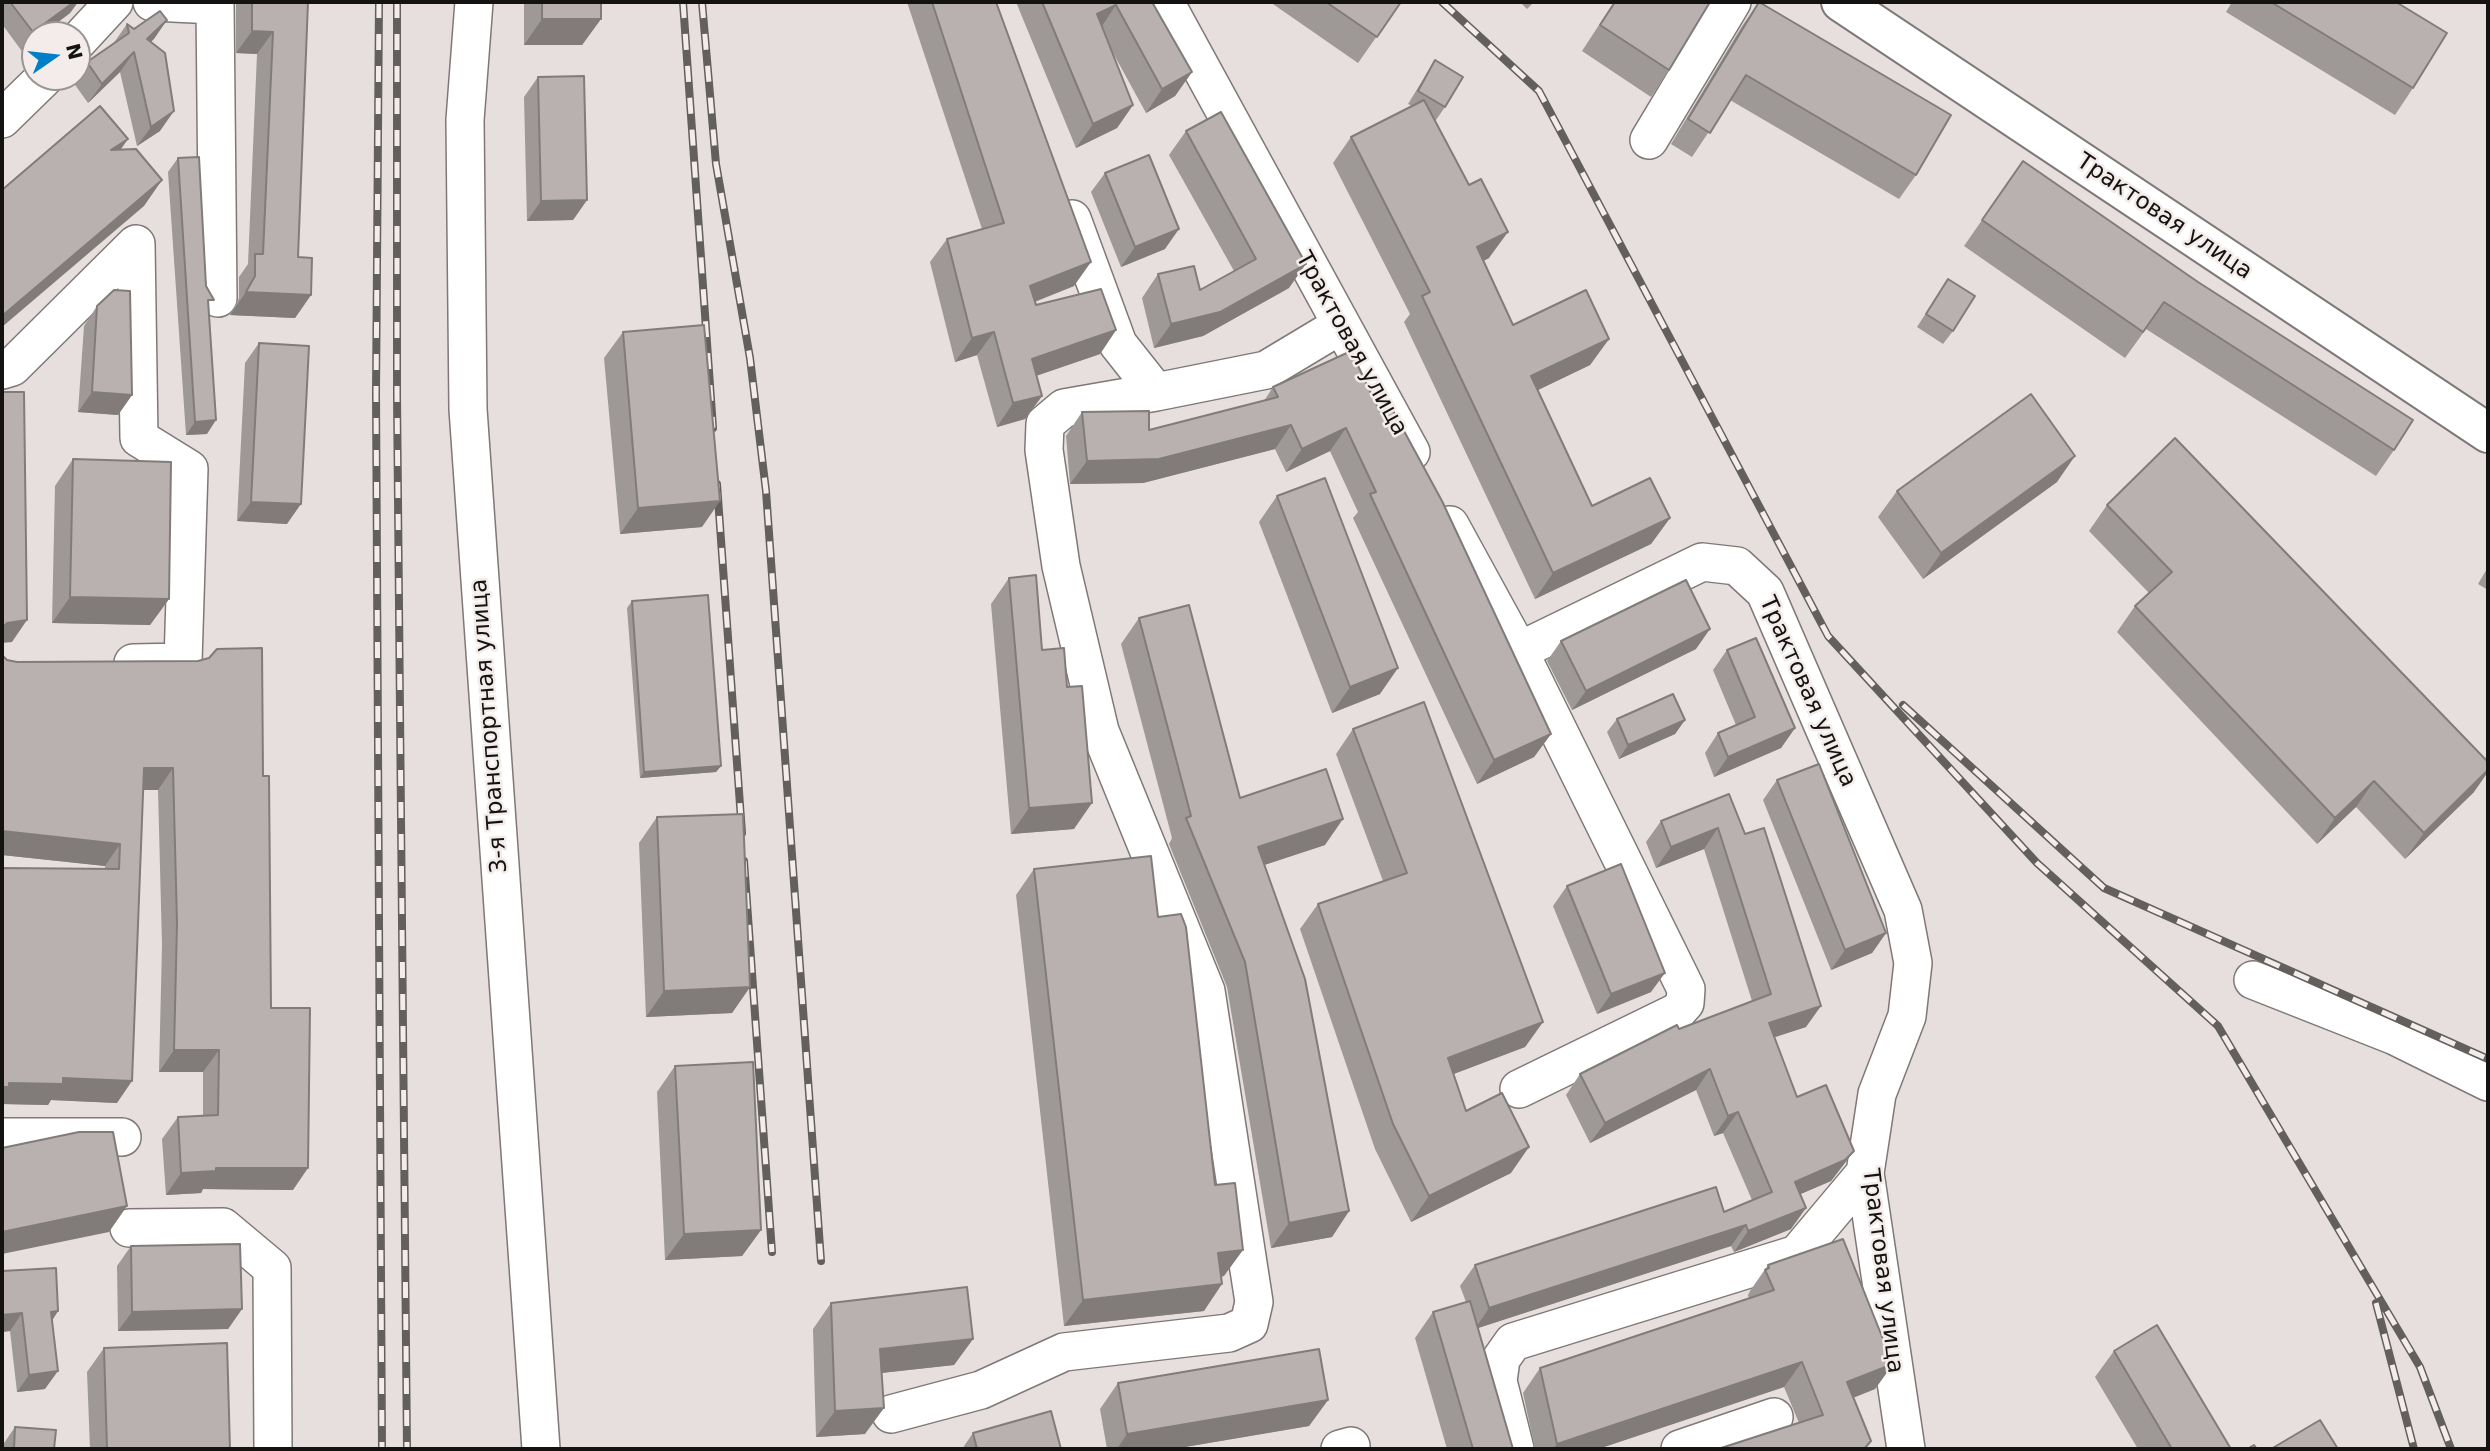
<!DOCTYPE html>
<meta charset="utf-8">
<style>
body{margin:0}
#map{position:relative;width:2490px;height:1451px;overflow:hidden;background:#e6dfdd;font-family:"DejaVu Sans",sans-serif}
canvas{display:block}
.frame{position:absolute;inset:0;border:4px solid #151312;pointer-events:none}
.north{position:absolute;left:21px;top:21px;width:70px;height:70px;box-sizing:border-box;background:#f3ecea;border:2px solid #9a9594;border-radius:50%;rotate:76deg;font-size:19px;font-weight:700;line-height:28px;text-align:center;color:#151312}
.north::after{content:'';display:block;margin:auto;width:24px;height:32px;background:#007ec7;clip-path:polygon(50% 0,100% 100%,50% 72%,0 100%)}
</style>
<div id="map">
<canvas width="2490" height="1451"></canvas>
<div class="frame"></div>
<div class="north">N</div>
</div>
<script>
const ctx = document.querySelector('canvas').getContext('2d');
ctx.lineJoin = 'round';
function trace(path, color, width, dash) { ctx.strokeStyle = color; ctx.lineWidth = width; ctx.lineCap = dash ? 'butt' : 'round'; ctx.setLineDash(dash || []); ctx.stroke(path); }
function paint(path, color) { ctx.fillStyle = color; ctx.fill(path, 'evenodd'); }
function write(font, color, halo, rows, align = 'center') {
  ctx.font = font + ' "DejaVu Sans",sans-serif'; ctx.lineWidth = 5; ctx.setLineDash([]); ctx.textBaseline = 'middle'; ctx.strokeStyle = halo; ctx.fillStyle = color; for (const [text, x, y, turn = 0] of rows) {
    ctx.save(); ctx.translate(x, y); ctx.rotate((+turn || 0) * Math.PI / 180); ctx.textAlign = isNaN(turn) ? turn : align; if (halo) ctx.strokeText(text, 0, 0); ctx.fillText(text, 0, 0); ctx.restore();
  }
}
const minor = new Path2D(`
 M152,2L215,5V2
 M474,2L465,120L468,409L541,1449
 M1165,2L1411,452
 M215,5L218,298
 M77,42L114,2
 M2,119L45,77
 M1649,140L1732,2
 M1072,219L1118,344L1156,392L1266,370L1341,325
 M2,370L12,367L136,244L139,438L189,469L183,662L133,663
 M1450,525L1519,651L1702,562L1737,566L1765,592L1903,910L1913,963L1907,1016L1877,1094L1865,1173L1906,1449
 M1519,651L1686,989L1685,1003L1677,1012L1519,1089
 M2253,980L2395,1036L2488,1082
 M2,1137H122
 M129,1228L223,1227L272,1268L273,1449
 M891,1414L981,1390L1064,1352L1229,1333L1249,1324L1254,1302L1206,991L1100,731L1061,566L1044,450L1045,424L1064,408L1156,392
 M1340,1449L1351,1446
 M1515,1449L1498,1381L1501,1359L1513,1342L1797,1254L1865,1173
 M1680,1449L1774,1417`);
const major = new Path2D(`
 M1841,2L2488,433`);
trace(minor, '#7f7877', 40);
trace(major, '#7f7877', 42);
trace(minor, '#fff', 37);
trace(major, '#fff', 38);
const rail = new Path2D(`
 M379,2L376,393L382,1449
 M397,2V395L407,1449
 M683,2L713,428
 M702,2L716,164L750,358L766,491L821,1261
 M1442,2L1539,91L1828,636L2037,863L2218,1026L2420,1367L2451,1449
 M717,484L742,833
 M1903,705L2104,888L2488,1059
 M744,861L772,1252
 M2376,1303L2414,1449`);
trace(rail, '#625f5d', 8);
trace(rail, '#f3ecea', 5, [16]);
paint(new Path2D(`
 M2,2H78L70,13L21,50L2,24Z
 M236,2H308L298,257L311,295L295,318L230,315L239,298V277L248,264L257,54L236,53Z
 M524,2H601V19L582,45H524Z
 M907,2H996L1074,286L1035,302L1036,305L1116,330L1100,354L1036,376L1042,396L1025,419L997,427L977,355L955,362L930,262L947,239L982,229Z
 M1016,2H1152L1192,72L1175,96L1146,113L1112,51L1133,105L1117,128L1076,148Z
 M1270,2H1401L1358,63Z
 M1520,2H1534L1527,9Z
 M1614,2H1710L1669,70L1651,97L1582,51Z
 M1759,2L1916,175L1899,199L1730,100L1692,157L1671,144L1742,26Z
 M2232,2H2396L2413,88L2395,115L2226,12Z
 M167,20L151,42L160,131L137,146L120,72L88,103L73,82L87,62L113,44L127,24L134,29Z
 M1435,60L1445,107L1436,120H1435L1489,258L1483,261L1513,325L1609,339L1590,365L1538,390L1592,506L1670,518L1651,544L1535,599L1404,322L1410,314L1333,163L1351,137L1412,106L1408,104Z
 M538,77L587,200L573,220L527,221L524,97Z
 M1186,131L1289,288L1203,336L1154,348L1142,298L1158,274L1200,290L1234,271L1169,155Z
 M178,158L209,307L207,434L186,435L168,172Z
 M2023,161L2198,282L2394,450L2376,476L2146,329L2125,358L1964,246Z
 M1105,173L1165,249L1121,267L1091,192Z
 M1948,279L1953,331L1943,344L1917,327Z
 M97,306L132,395L118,415L78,412L84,326Z
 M623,332L702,527L620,534L604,358Z
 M259,343L287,524L237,521L245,363Z
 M1273,387L1380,412L1551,734L1534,757L1477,784L1353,518L1358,512L1330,451L1286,472L1275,449L1143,483L1070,484L1066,436L1082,412L1149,430L1264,401Z
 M73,459L169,599L150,625L52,623L55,486Z
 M2057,482L1923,579L1878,517L1897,491Z
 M1277,496L1380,694L1332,713L1259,522Z
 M2107,505L2474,792L2405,859L2356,807L2317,844L2117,632L2135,606L2149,593L2089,531Z
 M2488,567V590L2478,584Z
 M1009,578L1042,650L1074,829L1011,834L991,604Z
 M632,601L721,766L716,772L640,778L627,608Z
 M1139,618L1240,798L1325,845L1264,865L1349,1211L1332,1237L1271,1248L1227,987L1169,844L1172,838L1121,644Z
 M1561,641L1696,649L1572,710L1547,661Z
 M1727,650L1795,728L1781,748L1714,777L1705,753L1718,733L1736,725L1713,670Z
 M2,655L7,660L263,776L271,1008L293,1190L203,1189L201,1193L166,1195L162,1139L178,1117L203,1116V1072H159L162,945L158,790H143L117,1103L51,1100L48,1105L2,1104V868L105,869V866L2,855Z
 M1617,719L1685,720L1675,734L1619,759L1607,732Z
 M1353,729L1543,1022L1525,1047L1453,1074L1466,1111L1511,1173L1411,1222L1375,1149L1300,929L1318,904L1383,881L1336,754Z
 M1777,780L1886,933L1872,953L1831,970L1763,800Z
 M1729,794L1806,1027L1774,1037L1797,1097L1854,1151L1831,1181L1800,1194L1791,1229L1734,1252L1731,1246L1478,1328L1513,1449H1447L1415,1338L1433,1312L1466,1302L1460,1286L1475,1265L1724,1212L1752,1200L1723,1133L1714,1136L1696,1090L1590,1143L1566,1095L1580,1074L1679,1029L1752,1001L1704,849L1656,868L1646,842L1661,821Z
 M657,817L750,987L732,1013L646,1017L639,843Z
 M1034,869L1158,917L1224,1276L1221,1277L1204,1311L1064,1326L1016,895Z
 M1567,886L1651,992L1597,1014L1553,906Z
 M675,1066L761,1230L742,1256L665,1260L657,1092Z
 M131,1246L242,1309L228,1329L118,1331L117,1266Z
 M1768,1265L1893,1364L1875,1389L1853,1398L1871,1441L1865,1449H1718L1799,1423L1784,1387L1598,1449H1535L1523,1393L1540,1368L1749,1299L1748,1295L1750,1291Z
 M2,1271L58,1311L52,1321L45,1389L17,1392L10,1331L2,1332Z
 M831,1303L973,1339L954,1365L882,1373L865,1434L816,1437L813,1329Z
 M104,1348L230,1449H90L87,1372Z
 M2114,1351L2231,1449H2138L2095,1377Z
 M1118,1383L1328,1400L1309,1426L1173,1449H1107L1100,1409Z
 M15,1427L54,1449H2V1446Z
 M973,1433L1061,1449H962Z`), '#9e9896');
paint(new Path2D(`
 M74,2H78L70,13L41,35H35V39L21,50L33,32Z
 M1116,5L1100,29L1097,14Z
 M542,19H601L582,45H524Z
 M167,20L154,39L133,59L147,39Z
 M252,31L273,32L257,54L236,53Z
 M134,52L120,72L88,103L102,84Z
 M1192,72L1175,96L1146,113L1162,89Z
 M1133,105L1117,128L1076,148L1093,124Z
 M174,111L160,131L137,146L151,127Z
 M128,139L110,165L111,150Z
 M162,180L144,206L2,327V316Z
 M587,200L573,220L527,221L541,201Z
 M1179,229L1165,249L1121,267L1135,247Z
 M1508,232L1489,258L1458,274L1477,247Z
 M1091,262L1074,286L1013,310L1030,286Z
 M1306,264L1289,288L1203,336L1154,348L1171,324Z
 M246,292L311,295L295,318L230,315Z
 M1116,330L1100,354L1015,383L1032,359Z
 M994,332L977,355L955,362L972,338Z
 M1609,339L1590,365L1513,402L1531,376Z
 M92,392L132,395L118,415L78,412Z
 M1042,396L1025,419L997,427L1013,403Z
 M216,420L207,434L186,435L195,422Z
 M1291,425L1275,449L1143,483L1070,484L1087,461Z
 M1346,428L1330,451L1286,472L1302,449Z
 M2075,456L2057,482L1923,579L1941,553Z
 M720,501L702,527L620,534L638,508Z
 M251,502L301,504L287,524L237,521Z
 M1670,518L1651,544L1535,599L1553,573Z
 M70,597L169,599L150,625L52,623Z
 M27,620L12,642L2,643V628L7,623Z
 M1710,629L1696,649L1572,710L1586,691Z
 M1398,668L1380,694L1332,713L1350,687Z
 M1685,720L1675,734L1619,759L1628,745Z
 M1795,728L1781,748L1714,777L1728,757Z
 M1551,734L1534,757L1477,784L1494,760Z
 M721,766L716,772L640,778L644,772Z
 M144,768H173L158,790H128Z
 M2488,770V772L2474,792L2405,859L2424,833Z
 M2374,781L2356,807L2317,844L2335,818Z
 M1092,803L1074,829L1011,834L1029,808Z
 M1343,819L1325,845L1240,873L1258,847Z
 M1718,828L1704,849L1656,868L1671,847Z
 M2,831L120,844L105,866L2,855Z
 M1886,933L1872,953L1831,970L1845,950Z
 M1665,973L1651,992L1597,1014L1611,994Z
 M750,987L732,1013L646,1017L664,991Z
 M1821,1006L1806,1027L1754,1044L1769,1023Z
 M1543,1022L1525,1047L1430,1083L1448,1058Z
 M174,1050H219L203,1072H159Z
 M1710,1069L1696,1090L1590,1143L1605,1123Z
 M63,1078L132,1081L117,1103L51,1100L48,1105L2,1104V1087L9,1083Z
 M1738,1112L1723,1133L1714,1136L1728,1116Z
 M1529,1147L1511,1173L1411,1222L1429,1196Z
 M1854,1151L1831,1181L1780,1203L1795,1182Z
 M216,1168H308L293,1190L203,1189L201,1193L166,1195L181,1173Z
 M127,1206L109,1232L2,1254V1232Z
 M1806,1208L1791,1229L1734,1252L1748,1231Z
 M1349,1211L1332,1237L1271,1248L1289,1223Z
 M1746,1225L1731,1246L1475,1329L1489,1308Z
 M761,1230L742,1256L665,1260L684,1234Z
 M1243,1250L1224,1276L1200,1279L1218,1253Z
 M1222,1284L1204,1311L1064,1326L1083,1300Z
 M242,1309L228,1329L118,1331L132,1312Z
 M58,1311L46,1329L51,1312Z
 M22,1313L10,1331L2,1332V1315Z
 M973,1339L954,1365L862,1375L880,1349Z
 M1802,1362L1784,1387L1598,1449H1553L1557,1444Z
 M1893,1364L1875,1389L1829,1407L1847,1382Z
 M58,1371L45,1389L17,1392L29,1375Z
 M1328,1400L1309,1426L1173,1449H1117L1127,1434Z
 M884,1408L865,1434L816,1437L835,1411Z`), '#817c7a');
const building = new Path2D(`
 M10,2H74L33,32Z
 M252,2H308L298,257L312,258L311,295L246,292L255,276V254H263L273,32L252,31Z
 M542,2H601V19H542Z
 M932,2H996L1091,262L1030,286L1036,305L1101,289L1116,330L1032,359L1042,396L1013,403L994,332L972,338L947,239L1004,223Z
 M1042,2H1152L1192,72L1162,89L1116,5L1097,14L1133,105L1093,124Z
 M1326,2H1401L1377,37Z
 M1615,2H1710L1669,70L1600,25Z
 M1759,2L1951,115L1916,175L1746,75L1710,133L1688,119Z
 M2271,2H2396L2447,33L2413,88Z
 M160,11L167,20L147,39L165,53L174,111L151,127L134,52L102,84L87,62L129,33L127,24L134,29Z
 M1435,60L1463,77L1445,107L1418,91Z
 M584,76L587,200L541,201L538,77Z
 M1424,100L1469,185L1481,179L1508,232L1477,247L1513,325L1586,290L1609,339L1531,376L1592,506L1650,478L1670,518L1553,573L1422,296L1430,292L1351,137Z
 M100,106L128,139L111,150L136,149L162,180L2,316V190Z
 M1221,112L1306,264L1220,312L1171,324L1158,274L1194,266L1200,290L1256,259L1186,131Z
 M1149,155L1179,229L1135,247L1105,173Z
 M199,157L206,286L214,300H208L216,420L195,422L178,158Z
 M2023,161L2198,282L2413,420L2394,450L2164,302L2143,332L1982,220Z
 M1948,279L1975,296L1953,331L1926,314Z
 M114,290L130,291L132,395L92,392L97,306Z
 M704,325L720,501L638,508L623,332Z
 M259,343L309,346L301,504L251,502Z
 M1351,351L1380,412L1391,407L1442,501L1551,734L1494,760L1370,494L1376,492L1346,428L1302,449L1291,425L1159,459L1087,461L1082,412L1149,411V430L1278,397L1273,387Z
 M2,392H24L27,620L7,623L2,628Z
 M2031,394L2075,456L1941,553L1897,491Z
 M2175,438L2488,762V770L2424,833L2374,781L2335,818L2135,606L2172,572L2107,505Z
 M73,459L171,462L169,599L70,597Z
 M1325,478L1398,668L1350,687L1277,496Z
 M1036,575L1042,650L1064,648L1067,687L1082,686L1092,803L1029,808L1009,578Z
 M1686,580L1710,629L1586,691L1561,641Z
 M708,595L721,766L644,772L632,601Z
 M1189,605L1240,798L1326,769L1343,819L1258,847L1305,979L1349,1211L1289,1223L1245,962L1186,818L1191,816L1139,618Z
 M1756,638L1795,728L1728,757L1718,733L1755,717L1727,650Z
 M262,648L263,776H269L271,1008H310L308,1168H216V1171L181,1173L178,1117L218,1115L219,1050H174L177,923L173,768H144L132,1081L63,1078V1084L9,1083V1087H2V868L119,869L120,844L2,831V655L7,660L17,662L198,661L209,658L217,649Z
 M1673,694L1685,720L1628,745L1617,719Z
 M1424,702L1543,1022L1448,1058L1466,1111L1502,1093L1529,1147L1429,1196L1393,1124L1318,904L1407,873L1353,729Z
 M1819,764L1886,933L1845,950L1777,780Z
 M1729,794L1745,834L1764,828L1821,1006L1769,1023L1797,1097L1826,1085L1854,1151L1845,1160L1795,1182L1806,1208L1748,1231L1746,1225L1489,1308L1475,1265L1716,1187L1724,1212L1772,1192L1738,1112L1728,1116L1710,1069L1605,1123L1580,1074L1677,1025L1679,1029L1771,994L1718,828L1671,847L1661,821Z
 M743,814L750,987L664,991L657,817Z
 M1151,856L1158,917L1181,914L1186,927L1215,1185L1235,1183L1243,1250L1218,1253L1222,1284L1083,1300L1034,869Z
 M1621,864L1665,973L1611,994L1567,886Z
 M753,1062L761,1230L684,1234L675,1066Z
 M79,1132H113L127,1206L2,1232V1148Z
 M1843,1239L1893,1364L1847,1382L1871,1441L1864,1449H1718L1823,1415L1802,1362L1557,1444L1540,1368L1774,1290L1765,1270L1769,1268L1768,1265Z
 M240,1244L242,1309L132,1312L131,1246Z
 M56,1268L58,1311L51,1312L58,1371L29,1375L22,1313L2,1315V1271Z
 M967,1287L973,1339L880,1349L884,1408L835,1411L831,1303Z
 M1470,1301L1513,1449H1473L1433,1312Z
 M2157,1325L2231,1449H2172L2114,1351Z
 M227,1343L230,1449H107L104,1348Z
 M1319,1349L1328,1400L1127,1434L1118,1383Z
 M1051,1411L1061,1449H977L973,1433Z
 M2320,1420L2338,1449H2271Z
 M15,1427L56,1430L54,1449H14Z
 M2254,1445L2257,1449H2247Z`);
paint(building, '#b8b1af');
trace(building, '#817c7a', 2);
write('23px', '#151312', '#f3ecea', [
 ["Трактовая улица",2164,217,34],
 ["Трактовая улица",1351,344,61],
 ["Трактовая улица",1807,692,66],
 ["3-я Транспортная улица",490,726,-94],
 ["Трактовая улица",1882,1271,83]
]);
</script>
